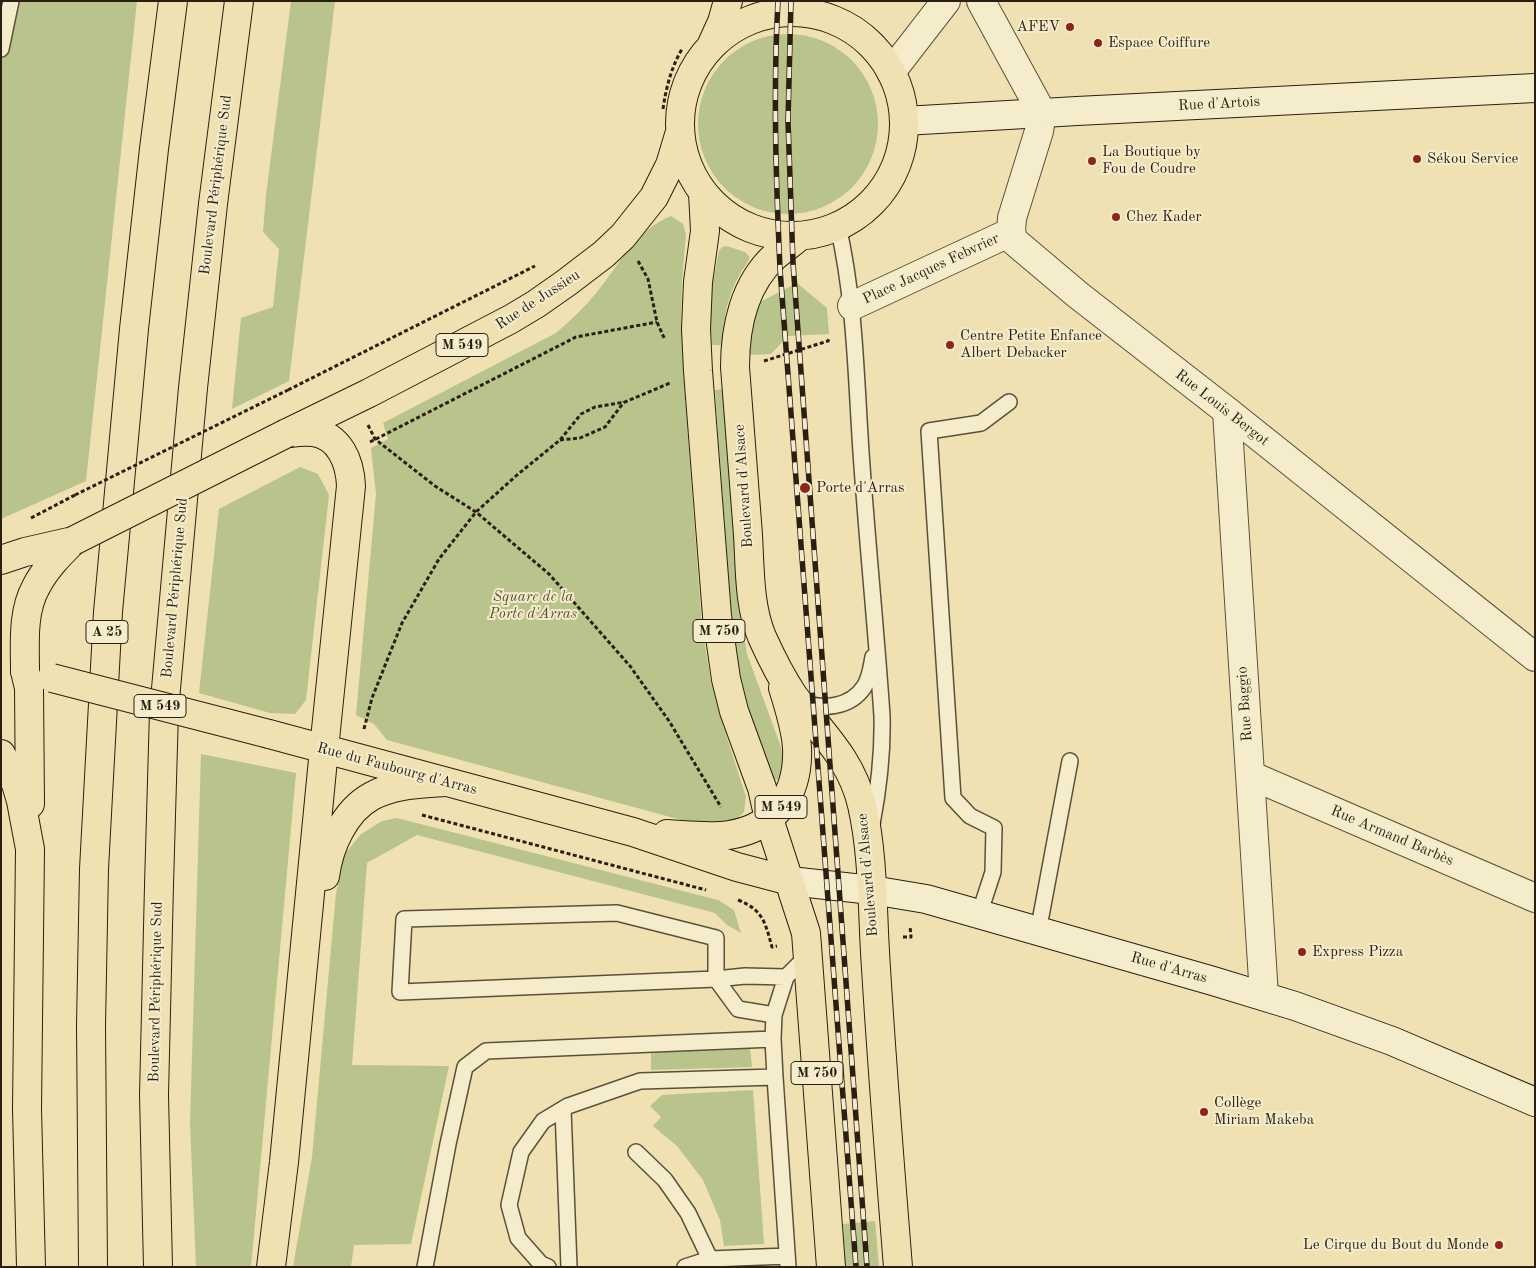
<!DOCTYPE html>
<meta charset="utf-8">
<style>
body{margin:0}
#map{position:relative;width:1536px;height:1268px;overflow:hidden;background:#efe1b1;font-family:"Old Standard TT",serif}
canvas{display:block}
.frame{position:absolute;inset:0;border:2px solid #2b1f13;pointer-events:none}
</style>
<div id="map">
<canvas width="1536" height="1268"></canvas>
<div class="frame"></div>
</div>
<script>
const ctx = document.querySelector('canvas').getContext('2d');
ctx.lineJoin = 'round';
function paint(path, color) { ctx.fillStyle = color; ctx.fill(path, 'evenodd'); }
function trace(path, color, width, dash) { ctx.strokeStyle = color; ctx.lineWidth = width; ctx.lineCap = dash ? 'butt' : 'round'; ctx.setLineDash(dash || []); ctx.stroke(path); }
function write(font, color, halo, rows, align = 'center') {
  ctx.font = font + ' "Old Standard TT",serif'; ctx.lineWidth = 4; ctx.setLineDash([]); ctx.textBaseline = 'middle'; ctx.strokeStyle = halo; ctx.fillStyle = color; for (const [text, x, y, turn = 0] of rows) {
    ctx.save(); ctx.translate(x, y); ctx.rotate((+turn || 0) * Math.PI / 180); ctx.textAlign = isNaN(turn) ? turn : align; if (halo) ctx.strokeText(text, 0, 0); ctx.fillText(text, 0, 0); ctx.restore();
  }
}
paint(new Path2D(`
 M1,1H137L86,481L1,519Z
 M291,1H335L289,381L232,409L241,318L273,307L279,249L263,232L266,195Z
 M698 124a90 90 0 1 1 180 0a90 90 0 1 1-180 0Z
 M671,216L683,224L686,234L682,282L681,323L684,382L702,628L711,681L720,716L746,797L744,812L734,822L711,825L685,821L387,740L374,724L356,715L376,494L371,448L388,439L383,423L556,333C571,320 585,307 597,292C619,265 637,229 671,216Z
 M727,246L745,252L749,256V260C730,286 723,313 722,345H712L709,302L719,251L722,247Z
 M797,283L827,308L829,334L788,336L771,354L750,355V335L758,303Z
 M724,389L738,590L742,624L747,654L781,747L783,760L780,779L776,780L771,779L753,724L742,684L734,640L730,600L715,390Z
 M300,467L318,474L329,495L306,700L295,714L270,713L199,693L219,509Z
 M201,754L296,773L251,1267H196L190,1123Z
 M397,818L718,900L734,910L741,933L727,925L715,913L417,835L367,863L352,1065L449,1066L411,1244L354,1245L351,1267H293L312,1157L336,893L344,855L360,835L382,821Z
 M750,1047L752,1067L651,1070V1052Z
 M753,1090L764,1244L724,1246L720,1220L703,1180L677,1146L653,1126L661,1117L650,1106L662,1095Z
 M875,1221L879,1267H845L843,1224Z`), '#b9c38c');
const lane = new Path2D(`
 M1,49L11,1
 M838,226C855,300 856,377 861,452C867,540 876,628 882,716C883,754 879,787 872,824
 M801,702C822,710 850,708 864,687C870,678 871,667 873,657
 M617,913L716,938V979L400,992L404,919Z
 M979,915L993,872L994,828L970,816L953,798L929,431L981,423L1009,402
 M1038,932L1070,761
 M774,1015L738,1009L716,979L745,976L786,977
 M563,1109L569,1267
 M636,1152L665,1180L688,1213L710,1259
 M425,1267L448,1144L465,1067L486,1051L773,1039
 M548,1267L541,1264L518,1238L509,1205L521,1152L543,1121L568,1106L640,1081L775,1077
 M685,1267L710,1259L787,1256
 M788,1267L775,1077L773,1039L774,1015L786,977L808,955`);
const street = new Path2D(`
 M981,1L1042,113L1039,131L1012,218L1011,232L1014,241L1078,295L1227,411L1535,657
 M891,72L946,1
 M852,306L1011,232
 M1227,411L1264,996
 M1250,775L1535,898`);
const secondary = new Path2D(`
 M904,121L1077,111L1535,88
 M790,881L872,890L926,899L1213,981L1295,1006L1392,1041L1535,1102`);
const primary = new Path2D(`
 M680 124a112 112 0 1 1 224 0a112 112 0 1 1-224 0Z
 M712,44L722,22L728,1
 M703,193L705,231L698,282L696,329L698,371L717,616L726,679L734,711L762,788L769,819L806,933L831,1267
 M800,236C792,243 783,249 775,256C744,284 735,328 735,367C739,423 744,479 748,535C750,569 749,606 762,637C771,657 781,677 793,695C820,732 851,758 862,805C874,858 872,914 876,968C882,1068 890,1167 898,1267
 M287,433L369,393L511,319L536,304L566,283L604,254L623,236L654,197L670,165L679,135
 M289,433C297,432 305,431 313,432C340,436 350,462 351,486L324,749
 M1,560L25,552L73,541
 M25,671C25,644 22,612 36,587C45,569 59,555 73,541
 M269,734L633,832L737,867L790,881
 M667,834C687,835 709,838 729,835C775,828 799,794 797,748C796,729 789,707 783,688`);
const highway = new Path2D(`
 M25,671L29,688L30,804
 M1,754L16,784L21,801L30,849L27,1109L31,1267
 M325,876C329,847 344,811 372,796C394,784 420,784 444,782
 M93,1267L91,1025L94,869L108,612L134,329L154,149L173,1
 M158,1267L154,1095L159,885L164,711L193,388L213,204L239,1
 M271,1267L284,1162L324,749`);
trace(lane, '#5c503a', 18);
trace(street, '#5c503a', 30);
trace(secondary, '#2b1f13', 30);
trace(primary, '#2b1f13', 30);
trace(highway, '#2b1f13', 30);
trace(new Path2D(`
 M663,109C666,88 671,68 682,49
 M638,261L648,279L657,322L665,340
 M764,361L828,341L830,337
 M288,390L535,266
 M368,425L375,439L380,443L435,486L476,512L549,574L630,666L669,721L721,807
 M560,440L580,438L605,427L624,402
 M370,442L576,337L657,322
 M31,518L75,495
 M364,729L372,698L402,623L439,559L476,512L517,475L560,440L581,414L595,407L625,402L670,383
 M422,815L706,890
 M738,900C763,910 765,922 772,947L777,946
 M903,937H911L910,926`), '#2b1f13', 3, [4, 2.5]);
trace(lane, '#f5eccc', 15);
trace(street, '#f5eccc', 28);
trace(secondary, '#f5eccc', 28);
trace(primary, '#efe1b1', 28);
trace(highway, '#efe1b1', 28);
const rail = new Path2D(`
 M778,1C773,91 776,180 780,269L856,1267
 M791,1L788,121L793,263L867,1267`);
trace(rail, '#2b1f13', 5.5);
trace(rail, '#f5eccc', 4, [11]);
const primaryBridge = new Path2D(`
 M73,541L287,433
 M52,678L269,734`);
trace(primaryBridge, '#2b1f13', 30, []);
trace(new Path2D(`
 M75,495L288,390`), '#2b1f13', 3, [4, 2.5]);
trace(primaryBridge, '#efe1b1', 28);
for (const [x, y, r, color] of [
 [1070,27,5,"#8f2418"],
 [1098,43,5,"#8f2418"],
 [1417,159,5,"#8f2418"],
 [1092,161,5,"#8f2418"],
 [1116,217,5,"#8f2418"],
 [950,345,5,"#8f2418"],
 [805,488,6,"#8f2418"],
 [1302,952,5,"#8f2418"],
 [1204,1112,5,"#8f2418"],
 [1499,1245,5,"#8f2418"]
]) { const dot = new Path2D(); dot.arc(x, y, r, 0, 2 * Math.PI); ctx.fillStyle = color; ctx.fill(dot); trace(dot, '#f5eccc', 2); }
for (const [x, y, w] of [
 [462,345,52],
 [719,631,52],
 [107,632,42],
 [160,706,52],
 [781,807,52],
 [817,1073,52]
]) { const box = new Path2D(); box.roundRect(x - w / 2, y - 11.5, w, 23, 4); ctx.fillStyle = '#f5eccc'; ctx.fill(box); trace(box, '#2b1f13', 1); }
write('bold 14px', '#2b1f13', null, [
 ["M 549",462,345],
 ["M 750",719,631],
 ["A 25",107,632],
 ["M 549",160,706],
 ["M 549",781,807],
 ["M 750",817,1073]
]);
write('15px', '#2b1f13', '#f5eccc', [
 ["AFEV",1060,27,"right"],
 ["Espace Coiffure",1108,43],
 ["La Boutique by",1102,152],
 ["Fou de Coudre",1102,169],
 ["Sékou Service",1427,159],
 ["Chez Kader",1126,217],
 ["Centre Petite Enfance",960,336],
 ["Albert Debacker",960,353],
 ["Porte d'Arras",816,488],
 ["Express Pizza",1312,952],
 ["Collège",1214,1103],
 ["Miriam Makeba",1214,1120],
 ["Le Cirque du Bout du Monde",1489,1245,"right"]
], 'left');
write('15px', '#2b1f13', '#f5eccc', [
 ["Rue d'Artois",1219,104,-3],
 ["Boulevard Périphérique Sud",216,185,-83],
 ["Place Jacques Febvrier",931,269,-25],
 ["Rue de Jussieu",538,300,-33],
 ["Rue Louis Bergot",1222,408,38],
 ["Boulevard d'Alsace",744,486,-94],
 ["Boulevard Périphérique Sud",175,588,-85],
 ["Rue Baggio",1245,704,-94],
 ["Rue du Faubourg d'Arras",397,769,15],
 ["Rue Armand Barbès",1392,836,23],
 ["Boulevard d'Alsace",868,875,-95],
 ["Rue d'Arras",1169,968,16],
 ["Boulevard Périphérique Sud",156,992,-89]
]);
write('italic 15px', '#565037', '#f5eccc', [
 ["Square de la",533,597],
 ["Porte d'Arras",533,614]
]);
</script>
